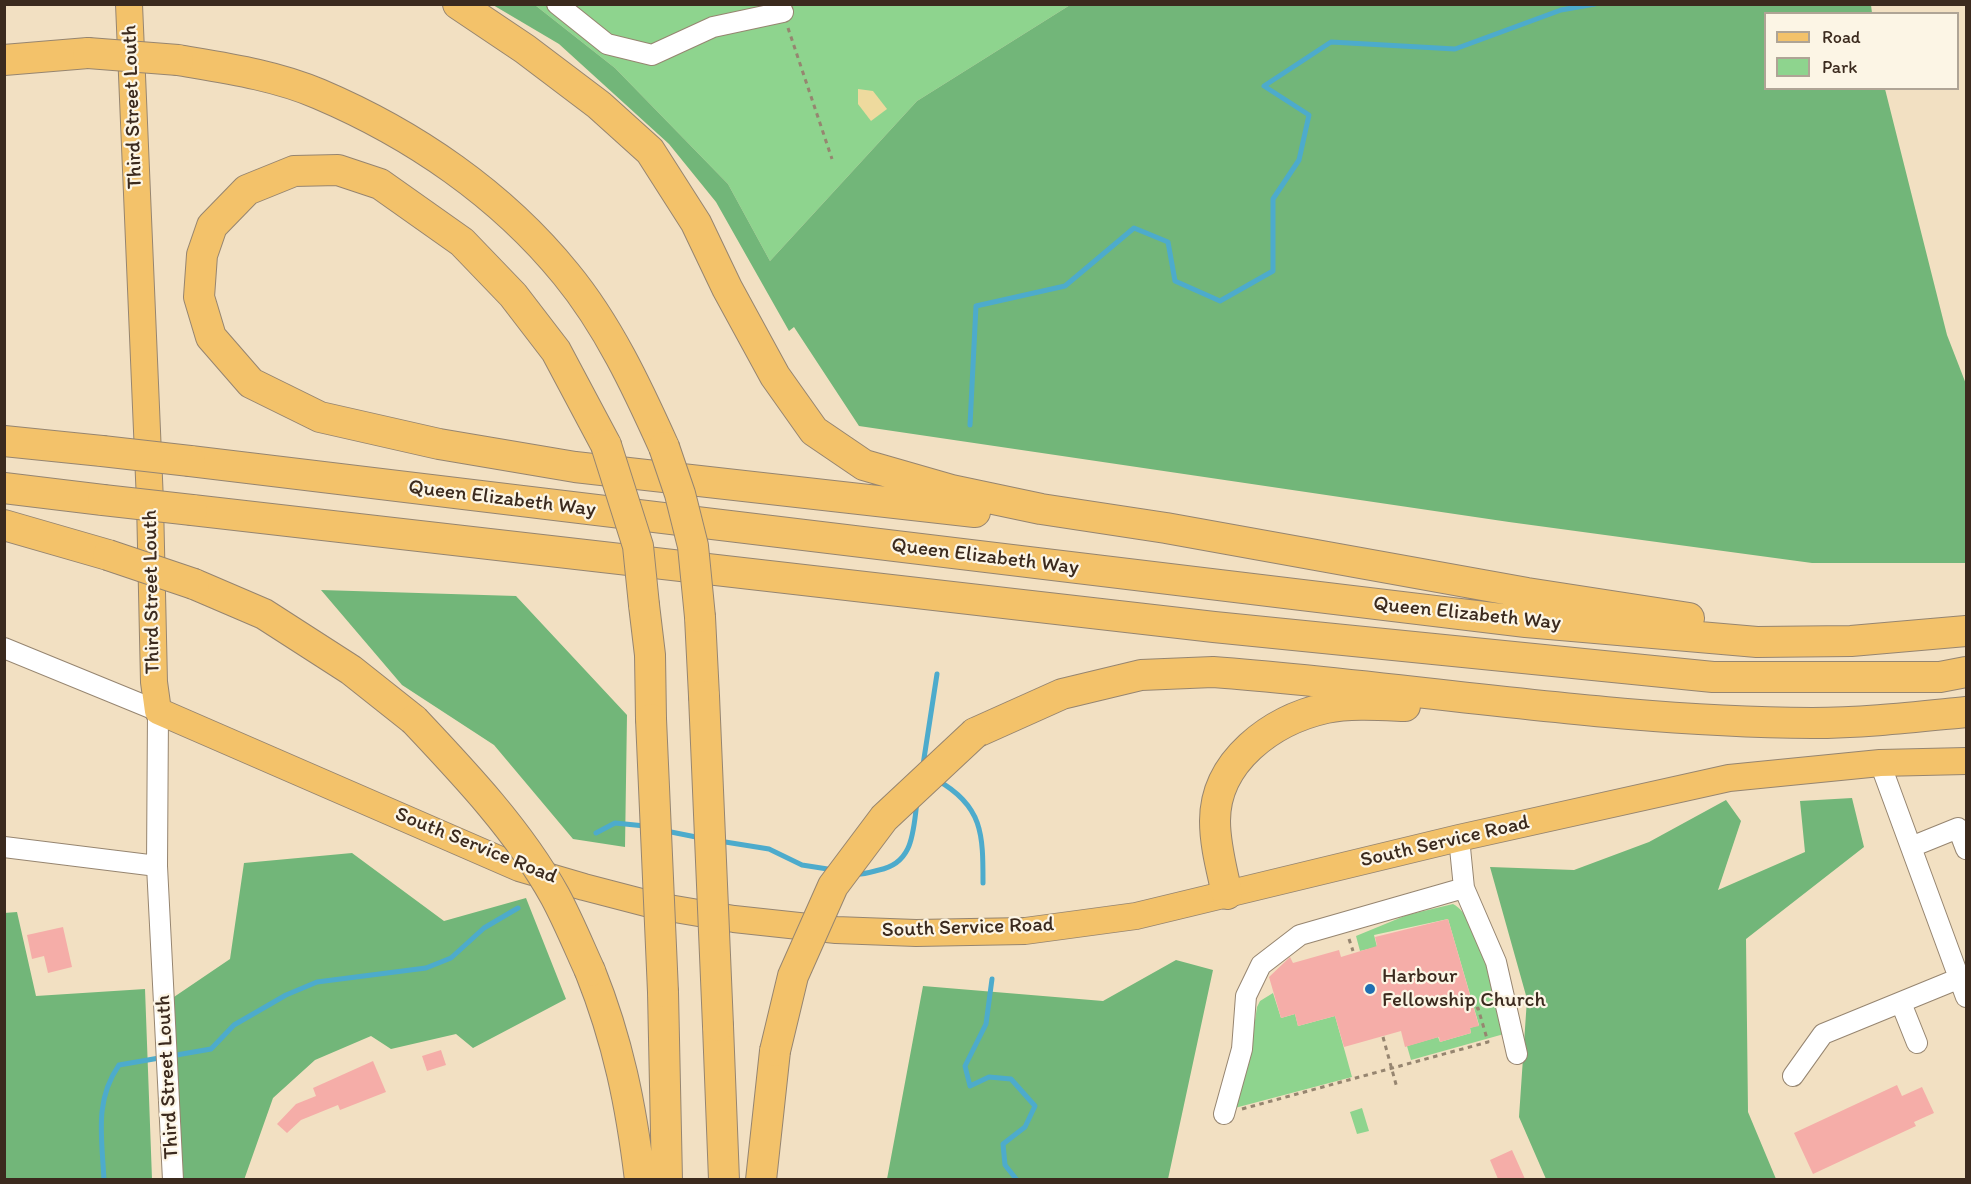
<!DOCTYPE html>
<style>
body{margin:0}
#map{position:relative;width:1971px;height:1184px;overflow:hidden;background:#f2e0c2;font-family:Itim,sans-serif}
canvas{display:block}
.frame{position:absolute;inset:0;border:6px solid #3b2a1e;pointer-events:none}
.legend{position:absolute;left:1764px;top:12px;width:195px;height:78px;box-sizing:border-box;background:#fcf5e5;border:2px solid #afa495;margin:0;padding:8px 10px;list-style:none;font-size:18px;color:#3b2a1e}
.legend li{display:flex;align-items:center;gap:12px;height:30px}
.legend b{width:30px;border:2px solid #afa495}
</style>
<div id="map">
<canvas width="1971" height="1184"></canvas>
<div class="frame"></div>
<ul class="legend">
<li><b style="height:8px;background:#f3c26a"></b>Road</li>
<li><b style="height:16px;background:#8ed48e"></b>Park</li>
</ul>
</div>
<script>
const ctx = document.querySelector('canvas').getContext('2d');
ctx.lineJoin = 'round';
function paint(path, color) { ctx.fillStyle = color; ctx.fill(path, 'evenodd'); }
function trace(path, color, width, dash) { ctx.strokeStyle = color; ctx.lineWidth = width; ctx.lineCap = dash ? 'butt' : 'round'; ctx.setLineDash(dash || []); ctx.stroke(path); }
function write(font, color, halo, rows, align = 'center') {
  ctx.font = font + ' Itim,sans-serif'; ctx.lineWidth = 4.5; ctx.setLineDash([]); ctx.textBaseline = 'middle'; ctx.strokeStyle = halo; ctx.fillStyle = color; for (const [text, x, y, turn = 0] of rows) {
    ctx.save(); ctx.translate(x, y); ctx.rotate((+turn || 0) * Math.PI / 180); ctx.textAlign = isNaN(turn) ? turn : align; if (halo) ctx.strokeText(text, 0, 0); ctx.fillText(text, 0, 0); ctx.restore();
  }
}
paint(new Path2D(`
 M535,5H1070L917,101L770,261L728,184L615,68Z
 M1453,904C1481,918 1498,1005 1504,1034L1411,1060L1407,1046L1438,1037L1440,1042L1471,1033L1470,1028L1479,1025L1448,919L1374,935L1377,947L1360,951L1356,936L1407,915Z
 M1273,993L1281,1018L1295,1014L1298,1026L1335,1016L1352,1077L1231,1109L1248,1067L1257,1007L1260,1001Z
 M1362,1108L1369,1131L1357,1134L1350,1112Z`), '#8ed48e');
paint(new Path2D(`
 M493,5H535L615,68L728,184L770,261L917,101L1070,5H1871L1872,13L1766,14V88L1885,89L1947,335L1966,384V563H1812L1509,522L859,426L794,327L789,331L716,202L669,144L559,44Z
 M321,590L516,596L627,715L625,847L573,839L494,745L402,685Z
 M1852,798L1864,847L1746,939L1748,1112L1776,1179H1546L1519,1117L1527,999L1490,867L1574,870L1649,842L1726,800L1741,821L1718,890L1805,852L1800,801Z
 M352,853L444,921L526,898L566,999L473,1048L456,1034L391,1049L371,1036L315,1060L273,1098L244,1180L182,1179L171,999L230,959L244,863Z
 M17,912L36,996L145,989L152,1179H5L4,913Z
 M1176,960L1213,970L1168,1179H887L923,986L1103,1001Z`), '#72b679');
paint(new Path2D(`
 M858,89L873,91L887,109L871,121L858,104Z`), '#eeda9e');
trace(new Path2D(`
 M970,425L976,306L1065,286L1134,228L1168,242L1175,281L1220,301L1273,271V199L1299,160L1309,115L1264,86L1331,42L1455,49L1561,10L1595,4
 M923,765L937,674
 M937,780C983,806 983,834 983,883
 M666,831L701,838
 M596,833L615,823L645,826
 M719,841L769,849L802,865L834,870
 M855,874C863,875 871,872 879,870C914,863 913,831 917,802
 M992,979L986,1024L965,1066L970,1086L989,1077L1011,1079L1035,1106L1025,1127L1003,1144L1005,1165L1017,1180
 M104,1180C102,1138 94,1101 119,1065L211,1049L234,1025L286,995L317,982L426,968L451,958L484,928L518,908`), '#4dabcc', 5);
paint(new Path2D(`
 M1448,919L1479,1026L1470,1028L1471,1033L1440,1042L1439,1037L1405,1047L1401,1031L1344,1047L1335,1016L1298,1026L1295,1014L1281,1018L1269,977L1290,957L1293,963L1339,950L1341,957L1377,946L1375,937Z
 M63,927L72,967L48,973L44,956L32,959L27,935Z
 M441,1050L446,1065L427,1071L422,1056Z
 M373,1061L386,1092L340,1110L338,1105L301,1120L287,1133L277,1124L296,1104L316,1096L313,1088Z
 M1897,1085L1902,1096L1922,1087L1934,1113L1914,1122L1916,1126L1813,1174L1794,1133Z
 M1512,1150L1525,1179H1498L1490,1160Z`), '#f5ada8');
const minor = new Path2D(`
 M557,4L607,44L652,55L713,27L783,12
 M4,648L158,711L157,866L173,1180
 M1880,763L1966,997
 M1459,838L1464,888L1496,962L1517,1054
 M4,847L157,866
 M1911,847L1958,828L1966,849
 M1901,1003L1917,1043
 M1793,1076L1823,1034L1960,978
 M1224,1114L1242,1049L1246,996L1261,965L1300,935L1464,888`);
const major = new Path2D(`
 M129,4L150,502L154,682L158,711L519,868L584,887L657,906L734,919L836,930L916,933L1025,931L1136,916L1459,838L1729,778L1880,763L1966,761`);
const highway = new Path2D(`
 M458,4L525,49L599,105L650,151L696,223L727,288L775,376L814,431L864,465L951,490L1041,509L1166,528L1527,593L1689,618
 M4,60L88,53
 M178,60C225,68 275,75 319,94C413,134 501,194 566,274C608,325 637,387 664,447
 M4,441L102,451
 M606,445L556,351L513,295L462,242L380,184L338,170L294,171L247,190L212,226L202,255L199,297L211,337L251,383L320,417L439,444L575,467L975,512
 M190,461L1526,622L1757,642L1851,641L1966,631
 M4,488L103,500
 M192,510L1214,627L1713,677H1940L1966,672
 M4,525L108,555
 M194,584L264,614L351,670L414,720
 M644,605L650,655L651,719
 M700,617L704,696
 M975,733L1062,694L1141,675L1213,672C1413,687 1612,722 1812,723C1864,723 1915,717 1966,712
 M1227,894C1222,870 1215,846 1215,821C1215,761 1272,720 1326,708C1350,703 1380,705 1405,706
 M590,971C618,1041 631,1105 640,1180
 M663,992L667,1180
 M718,1026L724,1180
 M761,1180L775,1051`);
trace(minor, '#968570', 22);
trace(major, '#968570', 28);
trace(highway, '#968570', 32);
trace(new Path2D(`
 M788,28L832,159
 M1349,939L1353,951
 M1383,1037L1397,1088
 M1242,1109L1488,1042L1478,1008L1476,1009`), '#968570', 3, [4.5, 4.5]);
trace(minor, '#fff', 20);
trace(major, '#f3c26a', 26);
trace(highway, '#f3c26a', 30);
const highwayBridge = new Path2D(`
 M88,53L178,60
 M606,445L638,546L644,605
 M664,447L680,494L693,546L700,617
 M102,451L190,461
 M103,500L192,510
 M108,555L194,584
 M704,696L718,1026
 M651,719L663,992
 M414,720C465,774 519,831 555,896C568,920 579,947 590,971
 M775,1051L793,976L833,886L884,818L975,733`);
trace(highwayBridge, '#968570', 32, []);
trace(highwayBridge, '#f3c26a', 30);
for (const [x, y, r, color] of [
 [1370,989,6,"#1f6fb2"]
]) { const dot = new Path2D(); dot.arc(x, y, r, 0, 2 * Math.PI); ctx.fillStyle = color; ctx.fill(dot); trace(dot, '#fcf5e5', 2); }
write('21px', '#3b2a1e', '#fcf5e5', [
 ["Third Street Louth",133,107,-92],
 ["Queen Elizabeth Way",502,499,7],
 ["Queen Elizabeth Way",985,557,7],
 ["Third Street Louth",152,592,-91],
 ["Queen Elizabeth Way",1467,614,6],
 ["South Service Road",1445,842,-13],
 ["South Service Road",476,846,22],
 ["South Service Road",968,928,-2],
 ["Third Street Louth",168,1077,-93]
]);
write('21px', '#3b2a1e', '#fcf5e5', [
 ["Harbour",1382,977],
 ["Fellowship Church",1382,1001]
], 'left');
</script>
